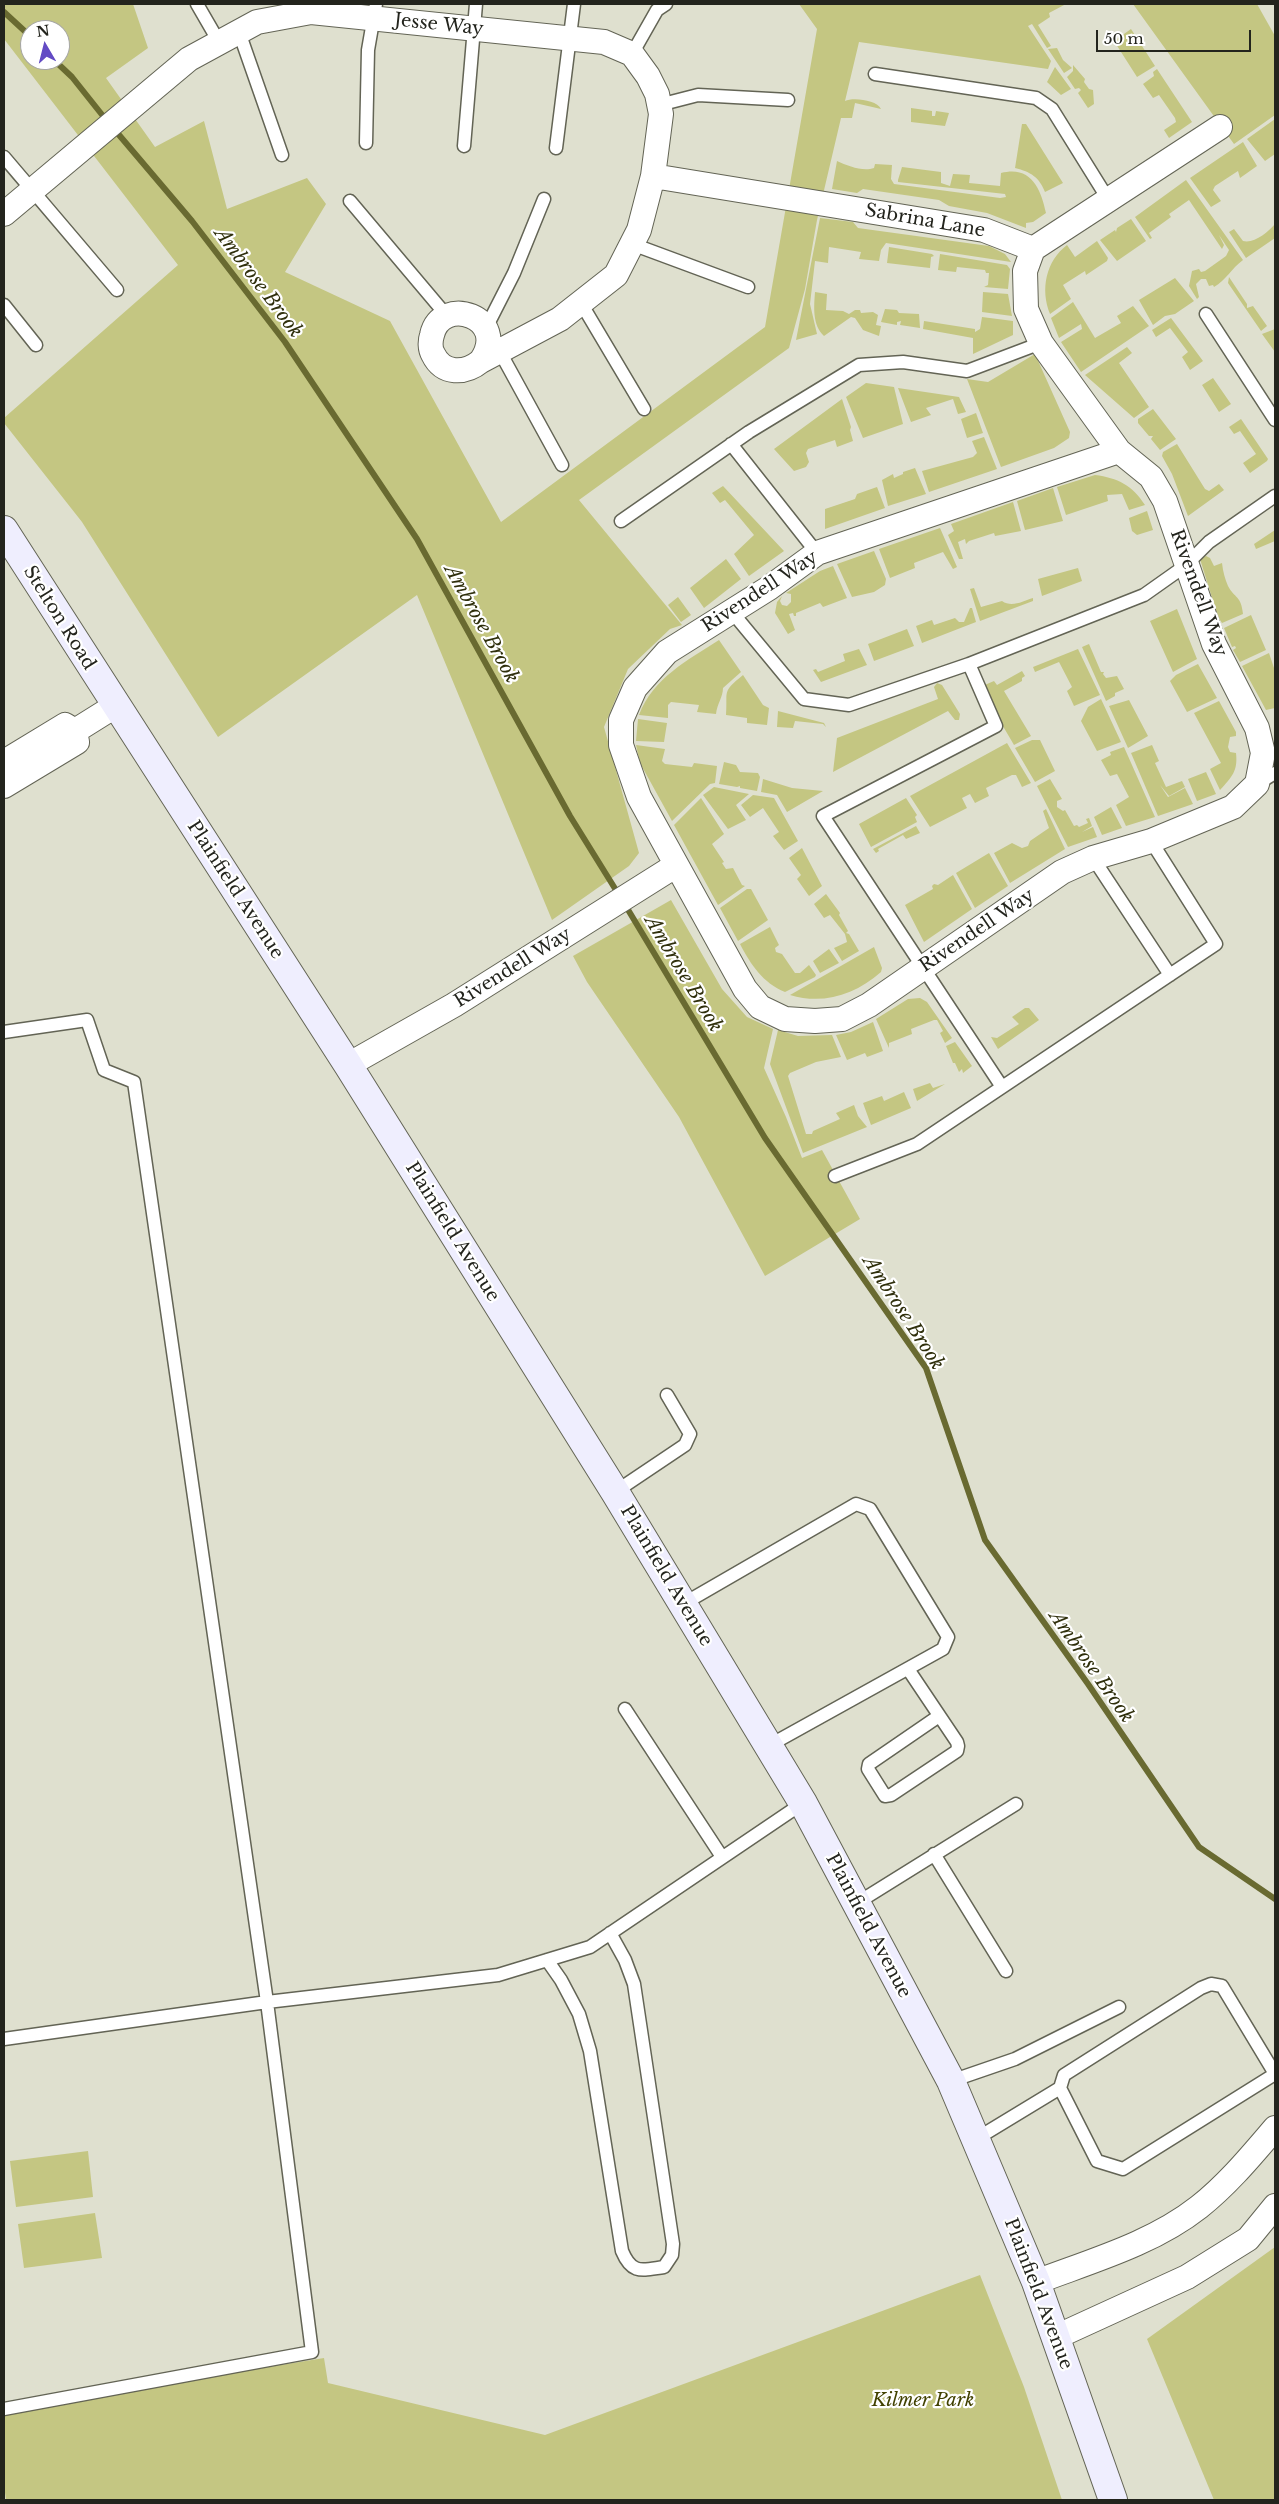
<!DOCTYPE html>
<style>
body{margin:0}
#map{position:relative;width:1279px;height:2504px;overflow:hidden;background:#dfe0cf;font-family:"Libre Baskerville",serif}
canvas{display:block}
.frame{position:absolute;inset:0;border:5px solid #23241d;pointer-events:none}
.north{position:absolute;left:20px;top:20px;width:50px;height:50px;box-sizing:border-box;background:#fff;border:1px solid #a7a7a5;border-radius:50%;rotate:352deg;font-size:14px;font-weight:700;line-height:20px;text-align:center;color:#23241d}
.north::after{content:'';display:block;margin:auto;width:18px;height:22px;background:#634bc4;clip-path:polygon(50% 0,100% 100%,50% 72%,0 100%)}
.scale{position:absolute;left:1096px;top:30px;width:155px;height:22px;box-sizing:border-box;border:2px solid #23241d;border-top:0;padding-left:6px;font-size:15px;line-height:18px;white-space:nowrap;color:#23241d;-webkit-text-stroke:4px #fff;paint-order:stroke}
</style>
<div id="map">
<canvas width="1279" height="2504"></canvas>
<div class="frame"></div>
<div class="north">N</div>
<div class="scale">50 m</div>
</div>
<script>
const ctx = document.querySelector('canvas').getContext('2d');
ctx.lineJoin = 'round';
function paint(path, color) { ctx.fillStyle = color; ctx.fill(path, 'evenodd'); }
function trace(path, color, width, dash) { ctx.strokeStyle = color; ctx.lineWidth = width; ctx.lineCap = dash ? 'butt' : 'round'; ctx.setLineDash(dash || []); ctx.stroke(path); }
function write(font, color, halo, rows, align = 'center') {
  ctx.font = font + ' "Libre Baskerville",serif'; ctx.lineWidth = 4.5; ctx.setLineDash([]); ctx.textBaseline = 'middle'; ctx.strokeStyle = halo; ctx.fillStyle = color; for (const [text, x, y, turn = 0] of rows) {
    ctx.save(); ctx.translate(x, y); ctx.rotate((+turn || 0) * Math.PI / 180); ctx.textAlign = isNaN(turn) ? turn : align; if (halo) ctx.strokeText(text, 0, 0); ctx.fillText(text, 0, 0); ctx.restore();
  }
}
paint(new Path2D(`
 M4,4H133L148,48L106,78L155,147L204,121L227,209L307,178L326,204L285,272L390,321L501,522L765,327L817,29L799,4H1066L1049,13L1050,17L1038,25L1051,46L1047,48L1032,24L1028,26L1051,61L1048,69L859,42L845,101C853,97 877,100 881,109L855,103L852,118H841L817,220L805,289L789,348L579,500L682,625L670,629L628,669L604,727L639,853L629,866L552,920L417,595L218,737L82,522L4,423V418L178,265L4,39ZM30,30H60V60H30Z
 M1133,4H1257L1275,36V115L1234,144Z
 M1131,29L1155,66L1137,77L1114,41Z
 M1057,48L1063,60L1072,68L1064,73L1048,49Z
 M1073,65L1085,79L1084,82L1089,89L1093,90L1094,104L1088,108L1078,93L1081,90L1079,88L1075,89L1067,77L1073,71Z
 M1055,67L1071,89L1061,95L1047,82Z
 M1157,69L1192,122L1169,138L1164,130L1176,122L1175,118L1159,95L1153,98L1143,84L1154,76L1153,72Z
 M911,108L932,111V116H935L936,111L949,113L945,126L911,122Z
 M1275,119V154L1265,161L1247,139Z
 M1022,124H1026L1063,183L1045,192C1039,177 1031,172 1015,168Z
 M1243,142L1257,166L1240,178L1238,171L1215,186L1213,190L1221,201L1211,207L1190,178Z
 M837,161C848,166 863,172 874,168L875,164L892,165L891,179L894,184L1000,198L1006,197L1005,194L898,182V180L902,167L941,172V183L950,186L953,174L970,175L969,183L1000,186L1001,173C1031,165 1041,189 1046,213L1033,222L1026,223V228L987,213L949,206L939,200L863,189L857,193L832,189Z
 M1186,180L1243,260C1232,268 1226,280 1214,287L1213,285L1209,286L1206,279H1201L1196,284L1199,297L1197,299L1189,286L1192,271L1199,269L1201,272L1205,271L1226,256L1229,250L1219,235L1224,245L1222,249L1189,200L1169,214L1171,217L1149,233L1152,238L1150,239L1135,217Z
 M820,218L853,222L858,228L989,246L1005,254L1011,262L886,243L881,250L879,261L859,259L861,252L829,247L828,263L815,261L810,304L817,334L796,340Z
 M1131,219L1146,241L1117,261L1100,240L1115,230L1116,232L1117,228Z
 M1275,224V238L1246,258L1229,232L1234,229L1243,241C1254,244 1268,232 1275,224Z
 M1097,241L1108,258L1107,261L1086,275L1085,271L1063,285L1071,299L1050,314C1040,289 1046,261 1067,245L1075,257Z
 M889,247L932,254L934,256L931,257L930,268L887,263Z
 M940,254L1007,265L1010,269L1008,289L984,287L988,285L989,273H986L985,270L957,267L956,272L938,270Z
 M1229,277L1247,304V308L1253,306L1267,326L1261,331L1228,283Z
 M1175,278L1194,301L1175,314L1165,316L1153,325L1139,300Z
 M815,292L827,294L826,310L843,311L849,314L855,310H860L861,313L873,312L878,315L876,325L881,326L879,336L863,330L855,318L851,317L824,336C812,325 814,306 815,292Z
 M983,292L1008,294L1012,316L982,312Z
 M1073,302L1095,338L1121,323L1117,316L1133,306L1149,326L1081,372L1061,342L1082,329L1081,324L1059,338L1051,318Z
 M885,309L897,310L899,313L919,314L920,328L900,325L901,321L897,322V325L881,322Z
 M982,317L1013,321V335L973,354V338L923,329L924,321L975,329V332L980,329Z
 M1171,318L1203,361L1190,370L1182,357L1188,352L1170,328L1156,337L1152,330Z
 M1275,329V352L1262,334Z
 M1127,347L1132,353L1119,363L1149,407L1134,418L1085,375Z
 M1035,354L1070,432L1069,438L1054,448L1001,467L967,379L988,382Z
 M1213,378L1231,404L1219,412L1202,385Z
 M866,383L894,387L903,424L863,438L846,397Z
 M898,388L959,397L966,412L958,414L953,399L926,408L931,415L911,422Z
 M842,399L851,427L850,430L853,441L837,447L835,440L808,449L806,453L809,462L806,467L794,471L774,449Z
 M1153,409L1176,439L1160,450L1151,439L1153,436H1149L1138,423V419Z
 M976,413L983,433L967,438L961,419Z
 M1241,419L1268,459L1267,461L1250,473L1243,463L1256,454L1240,431L1234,434L1229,427Z
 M984,437L997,469L929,492L922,471L973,457L977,453L972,441Z
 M1177,444L1205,489L1209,491L1219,484L1224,490L1188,516L1172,474L1162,456L1163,452Z
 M915,468L926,494L888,506L882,480L893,474L894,478L903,474V472Z
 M1095,475C1118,478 1132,485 1145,505L1129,510L1122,494L1107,495L1108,501L1066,515L1057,487Z
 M723,486L784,551L749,576L734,554L754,535L725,500L720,503L712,493Z
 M877,487L885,508L825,529V509L855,499L857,494Z
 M1053,488L1063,521L1025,530L1017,501Z
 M1013,502L1021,531L995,536L994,533L969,541L966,544L965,539L958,542L963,559H959L948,535L954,531L951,524Z
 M1147,511L1153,530L1137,535L1132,531L1129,518Z
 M940,528L957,567L953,569L943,552L914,563L915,568L890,578L879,549Z
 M1275,530V541L1256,549L1254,544Z
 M874,551L886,579L885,585L874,592L852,597L837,564Z
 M1206,556L1210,558L1214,566L1222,563C1223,572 1225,579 1228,586C1235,599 1241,595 1243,614L1222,623L1218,617L1200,559Z
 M726,559L741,579L704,608L690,588Z
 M833,566L847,598L823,607L820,603L796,613V616H794L793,613L789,614L795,630L788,634L775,613L777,602L782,596L780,601L782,605L787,606L791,602V594L786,593L820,571Z
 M1078,568L1082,581L1042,596L1038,579Z
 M974,588L981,607L1002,601C1012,608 1023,601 1033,598V601L980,621L970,589Z
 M678,597L691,615L681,622L668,605Z
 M970,608H972L976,622L922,643L916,626L932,620L934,625L955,618L959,622H964Z
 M1177,609L1197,659L1173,672L1150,621Z
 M1251,615L1266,650L1240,662L1233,650L1236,648L1235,646L1232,647L1224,628Z
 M907,629L914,646L874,661L868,644Z
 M719,640L741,672L723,688C723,697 717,704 716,714L697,712L699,705L671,702L668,705V718L639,715C653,678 688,660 719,640Z
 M1089,644L1101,672H1104L1103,674L1106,678L1117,676L1124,689L1115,693V696L1106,701L1082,647Z
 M859,649L867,665L821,682L813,670L816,669L818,672L845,661L843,654Z
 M1078,649L1100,695L1074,706L1067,691L1072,687L1059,662L1035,672L1033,667Z
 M1269,653L1275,671V708L1266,710L1242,666Z
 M1198,664L1217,698L1187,712L1170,681L1176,675Z
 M1022,671L1025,676L1022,678V681L1004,691L1031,736L1014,745L980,687L994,681L997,685Z
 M743,675L763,705L769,708L767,725L747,723V718L726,715C728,690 721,693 743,675Z
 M937,683L942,685L960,714L959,720H955L948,711L833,772L837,738L938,699L934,687Z
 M1101,699L1121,742L1097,751L1081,721L1088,707Z
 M1129,700L1148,736L1128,748L1109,706Z
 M1219,701L1236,732V736L1230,737L1228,747L1230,752L1236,753C1238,771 1232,777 1220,790L1210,769L1221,763L1194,713Z
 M778,711L824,723L826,727L823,724L795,721L793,728L777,727Z
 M638,719L667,723L664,742L636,741Z
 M1032,740H1040L1055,771L1035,782L1015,748Z
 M1007,743L1031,783L1022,787L1016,775H1012L986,788L989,796L975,803L970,794L962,798L967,808L930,827L910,796Z
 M636,745L665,749L662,761L665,764L692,767L694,763L717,766L715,783L710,784L672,821L640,763Z
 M1152,745L1159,761L1155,763L1166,787L1182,781L1185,787L1169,796L1160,785L1168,797L1185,788L1193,804L1158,816L1131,753Z
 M1124,747L1155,817L1126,826L1116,805L1129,797L1117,774L1110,776L1101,760L1111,755L1110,752Z
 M724,762L736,765L740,772L758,773L760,777L757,791L740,788V786L737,787L719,784Z
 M1206,772L1216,794L1197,801L1188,779Z
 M763,779L792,788L823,791L787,812L777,795L761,792Z
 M1050,779L1062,799L1057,801V807L1063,811L1065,810L1074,826L1077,825L1079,827L1088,823L1086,819L1089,818L1092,826L1082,832L1093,827L1097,837L1068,847L1037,786Z
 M714,787L749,794L736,805L746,820L728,829L703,795Z
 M753,795L774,798L798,841L784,850L773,836L779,832L763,808L750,817L741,805Z
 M701,798L724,834L712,844L724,862L722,863L726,869L733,868L742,885L745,886L718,905L674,825Z
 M906,798L917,815L915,817L917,822L871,847L859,824Z
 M1111,807L1122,828L1102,835L1094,817Z
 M1046,809L1065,849L1010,883L994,853L1012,843L1022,848L1028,846L1030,841L1049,828L1043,811Z
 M916,826L920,833L906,839L903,835L878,849L879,851L876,853L873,849Z
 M802,848L822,886L809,896L797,879L801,875L789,858Z
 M989,853L1008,886L975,908L956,873Z
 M953,875L972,909L924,942L905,905L933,889L932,886L934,884L938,885Z
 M747,889H751L768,920L738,941L720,908Z
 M826,894L840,913L839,915L848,931L846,933L849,934L859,951L842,961L834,948L847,942L845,934L830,915L824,918L814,904Z
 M671,900L722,989L747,1017L773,1029L764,1068L786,1117L802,1158L822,1150L860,1219L765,1276L679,1117L587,982L573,956Z
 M770,927L779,945L775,948L776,952L782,954L795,973H800L809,965L816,975L815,977L785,992C763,983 751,965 740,944Z
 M874,947L882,968L881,972C855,995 823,1005 790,995Z
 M829,949L839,963L820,973L813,961Z
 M920,998L927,1002L952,1038L945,1043L940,1033L943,1031L937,1020H934L911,1029L912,1034L889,1043V1048L876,1019L908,999Z
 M1025,1008H1029L1039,1020L998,1049L991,1037L997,1038L1019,1024L1012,1017Z
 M873,1022L883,1051L867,1057L865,1053L847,1060L836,1035L851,1032Z
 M778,1030L798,1036L832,1035L841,1057L816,1062L790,1073L788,1076L806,1134H812L813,1131L840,1119L836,1113L854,1105L858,1116L867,1127L803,1153L770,1064Z
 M955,1042L972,1066L963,1073L962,1069L959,1072L955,1063H953L946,1046Z
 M930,1083L933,1088L945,1084L917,1101L913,1089Z
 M904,1092L911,1108L871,1125L863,1103L882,1096L884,1101Z
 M88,2151L93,2197L16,2207L10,2161Z
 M95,2213L102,2258L24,2268L18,2224Z
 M1275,2247V2500H1214L1147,2339Z
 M980,2275L1024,2387L1062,2500H6L4,2485V2410L324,2358L328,2383L545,2435Z`), '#c4c682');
trace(new Path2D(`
 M4,12L30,36
 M54,60L72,77L107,121
 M114,129L192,221L285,342L417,539L570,816L619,895
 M624,903L765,1138L926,1368L985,1540L1088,1684L1199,1847L1275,1899`), '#696a31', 6);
const lane = new Path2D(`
 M197,4L219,42
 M239,32L282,155
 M632,54L657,10L666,4
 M875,74L1036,98L1052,109L1108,199
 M659,105L698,95L788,100
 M366,143L368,50L376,4
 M464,146L476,4
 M556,148L574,4
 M4,157L117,290
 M350,201L447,316
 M632,244L748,287
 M581,303L644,409
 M4,305L36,345
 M1206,314L1275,420
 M486,328L514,273L544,199
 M500,352L562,465
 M731,444L817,553
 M621,521L749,432L859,365L903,362L967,371L1041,343
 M732,612L804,699L849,705L969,664L1144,595L1185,566L1209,542L1275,496
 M969,664L996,726L823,816L1002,1087
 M1257,784L1275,773
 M1093,858L1170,975
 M4,1032L87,1020L104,1070L134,1082L267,2002L312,2352L4,2409
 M835,1176L917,1144L1216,944L1151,841
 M615,1492L685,1445L690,1434L667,1395
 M683,1604L856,1504L870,1509L948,1637L943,1649L770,1745
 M908,1669L957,1742L958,1746L957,1751L891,1795L885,1796L868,1769L869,1764L939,1716
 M625,1709L722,1857
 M934,1854L1006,1971
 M857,1903L1016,1804
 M547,1960L561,1980L579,2014L590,2051L622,2251C632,2275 642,2270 664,2267L672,2255L673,2244L634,1984L625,1960L610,1933
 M1211,1984L1222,1986L1275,2074L1123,2169L1097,2161L1060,2088L1064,2075L1201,1988Z
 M4,2039L267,2002L498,1975L590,1947L803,1803
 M951,2081L1015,2059L1119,2007
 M976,2139L1060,2088`);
const street = new Path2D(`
 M653,176L984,230L1033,249L1220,127
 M4,214L189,59L257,22L311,12L604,42L632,54L648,76L657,94L661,114L653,176L639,230L616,275L560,319L481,361C465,374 443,375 433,354C430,349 430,341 432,335C441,294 511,317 481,361
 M1033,249L1025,271L1026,309L1041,343L1119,451
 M1119,451L1151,477L1165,501L1214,644L1257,728L1263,753L1257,784L1233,807L1151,841L1093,858L1062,872L869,1005L842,1019L815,1021L785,1019L760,1007L745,989L639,797L621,745V720L635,688L667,652L769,588L817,553Z
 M75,731L115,706
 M4,762L65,725L75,731L77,742L4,786
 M348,1065L454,1005L675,866
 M1036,2282C1091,2261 1152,2244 1199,2207C1228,2184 1251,2156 1275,2128
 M1056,2337L1187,2277L1248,2239L1275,2206`);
const secondary = new Path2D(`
 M4,530L348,1065L615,1492L803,1803L951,2081L1036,2282L1113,2500`);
trace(lane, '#636455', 15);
trace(street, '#636455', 26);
trace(secondary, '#636455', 30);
trace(lane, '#fff', 12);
trace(street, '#fff', 24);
trace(secondary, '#efeefe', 28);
write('18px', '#23241d', '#fff', [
 ["Jesse Way",439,25,6],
 ["Sabrina Lane",925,221,10],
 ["Rivendell Way",760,592,-33],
 ["Rivendell Way",1198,593,70],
 ["Stelton Road",59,618,58],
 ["Plainfield Avenue",235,890,57],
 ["Rivendell Way",977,931,-34],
 ["Rivendell Way",513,968,-32],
 ["Plainfield Avenue",452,1232,58],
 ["Plainfield Avenue",666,1576,59],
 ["Plainfield Avenue",868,1926,62],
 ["Plainfield Avenue",1038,2294,69]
]);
write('italic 18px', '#414100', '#fff', [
 ["Kilmer Park",923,2401]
]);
write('italic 19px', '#2f2f0c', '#fff', [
 ["Ambrose Brook",258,283,53],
 ["Ambrose Brook",481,624,61],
 ["Ambrose Brook",683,974,59],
 ["Ambrose Brook",903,1313,57],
 ["Ambrose Brook",1091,1667,55]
]);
</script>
